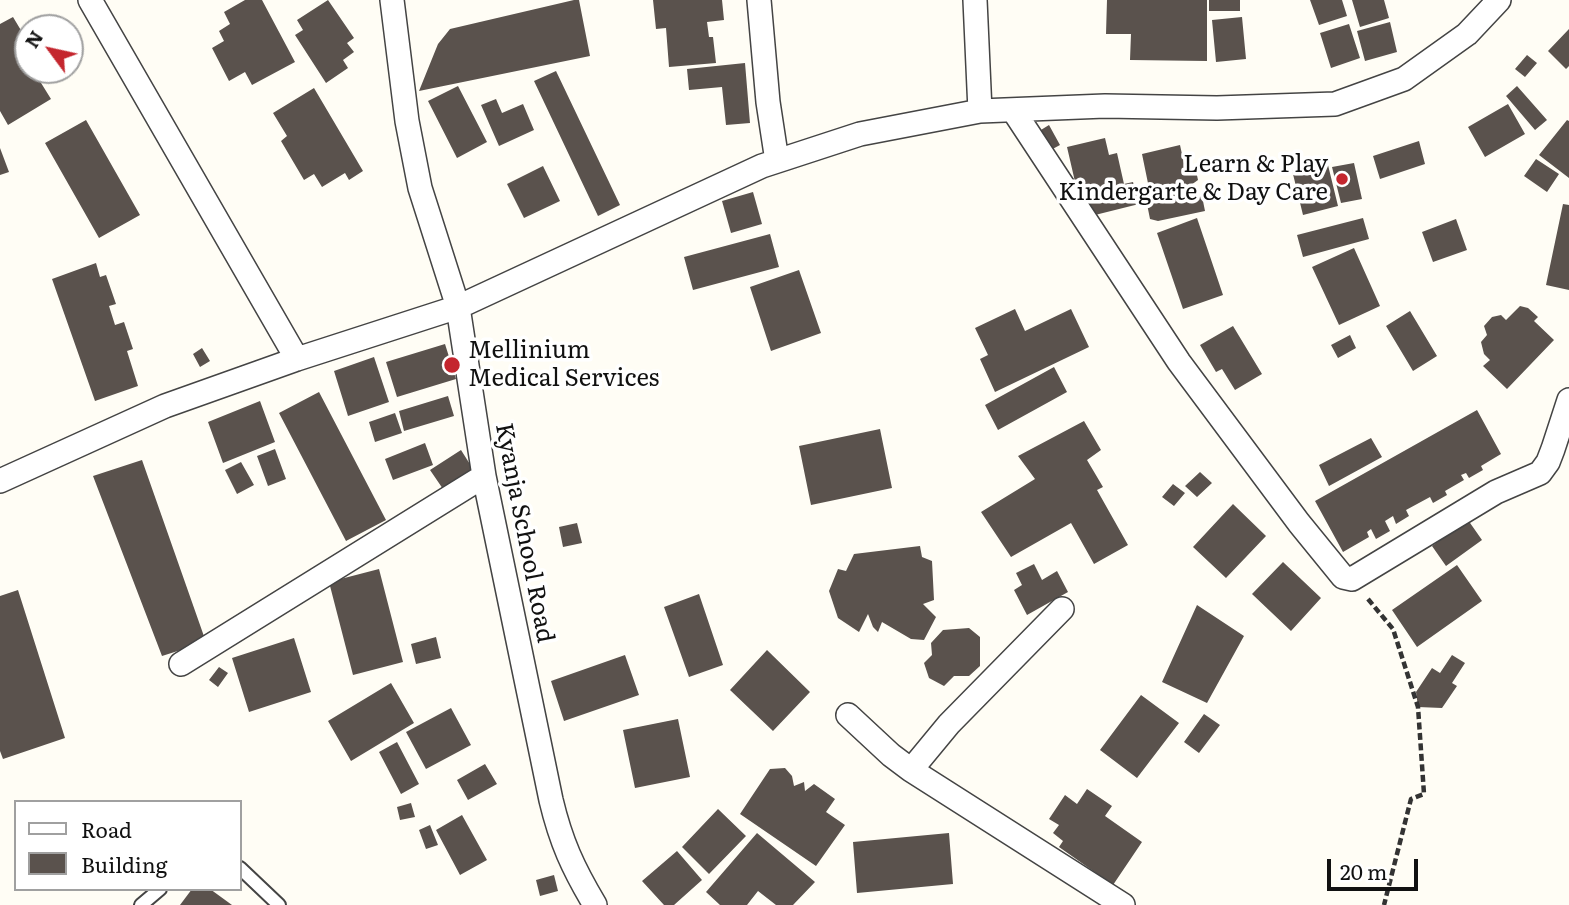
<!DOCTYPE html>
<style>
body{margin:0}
#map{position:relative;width:1569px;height:905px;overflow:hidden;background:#fffdf5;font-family:Literata,serif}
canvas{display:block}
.legend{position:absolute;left:14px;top:800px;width:228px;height:91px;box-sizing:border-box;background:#fff;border:2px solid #a0a0a0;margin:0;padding:9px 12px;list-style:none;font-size:21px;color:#111}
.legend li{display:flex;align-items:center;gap:14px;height:35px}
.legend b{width:35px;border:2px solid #a0a0a0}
.north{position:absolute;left:14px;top:14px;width:70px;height:70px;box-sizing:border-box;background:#fff;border:2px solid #a0a0a0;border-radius:50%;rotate:303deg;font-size:19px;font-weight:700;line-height:28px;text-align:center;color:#111}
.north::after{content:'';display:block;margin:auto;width:24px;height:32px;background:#c4262e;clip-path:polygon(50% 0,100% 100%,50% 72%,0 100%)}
.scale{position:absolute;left:1327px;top:859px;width:91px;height:32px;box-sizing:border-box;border:4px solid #111;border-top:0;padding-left:9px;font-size:21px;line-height:24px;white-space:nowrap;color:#111;-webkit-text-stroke:5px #fff;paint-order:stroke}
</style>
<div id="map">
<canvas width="1569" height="905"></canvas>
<ul class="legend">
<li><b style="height:9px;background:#fff"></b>Road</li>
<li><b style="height:19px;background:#5a524d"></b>Building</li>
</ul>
<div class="north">N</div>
<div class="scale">20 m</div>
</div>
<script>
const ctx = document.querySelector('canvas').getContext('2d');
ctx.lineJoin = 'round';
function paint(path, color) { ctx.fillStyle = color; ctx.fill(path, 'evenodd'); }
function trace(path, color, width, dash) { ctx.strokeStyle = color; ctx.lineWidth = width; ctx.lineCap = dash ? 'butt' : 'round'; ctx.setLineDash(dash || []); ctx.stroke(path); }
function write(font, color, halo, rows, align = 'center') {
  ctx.font = font + ' Literata,serif'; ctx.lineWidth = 7; ctx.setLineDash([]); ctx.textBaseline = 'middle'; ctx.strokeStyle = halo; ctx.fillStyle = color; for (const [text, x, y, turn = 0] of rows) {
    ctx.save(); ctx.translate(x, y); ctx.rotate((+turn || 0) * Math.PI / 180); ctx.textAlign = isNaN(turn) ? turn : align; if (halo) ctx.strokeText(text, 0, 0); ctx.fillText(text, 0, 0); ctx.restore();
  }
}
paint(new Path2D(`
 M245,0H262L295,62L252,85L245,72L229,81L212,48L224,41L219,31L230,24L224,12Z
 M328,0L354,38L347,43L354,52L343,60L348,68L326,83L295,35L303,30L297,20Z
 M574,0H579L590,56L419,91L438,44L450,29Z
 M653,0H722L724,20L707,22L709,37H713L716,63L669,67L666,28L656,29Z
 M1107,0H1207V61L1130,60L1131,34H1106Z
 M1209,0H1240V11H1209Z
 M1310,0H1342L1347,16L1319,25Z
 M1352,0H1384L1389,18L1360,27Z
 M13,17L28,42V51L24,54L28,61V70H33L51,99L8,125L0,111V24Z
 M1242,17L1246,59L1216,62L1212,20Z
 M1390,22L1397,52L1365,61L1357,31Z
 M1349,24L1360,58L1331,68L1320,33Z
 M1569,29V66L1566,69L1548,51Z
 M1527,55L1537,63L1525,77L1515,69Z
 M745,63L750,123L726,125L722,87L689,90L687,69Z
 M556,71L620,205L598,216L534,81Z
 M458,86L487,142L457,158L428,101Z
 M1517,86L1547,120L1535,130L1506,96Z
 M314,88L363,171L349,180L345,173L322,187L314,174L304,180L281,141L287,136L273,113Z
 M496,99L502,113L523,104L534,130L499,146L481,105Z
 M1508,104L1525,134L1485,157L1468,127Z
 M86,120L140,215L99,238L45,143Z
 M1567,120L1569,121V178L1539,155Z
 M1049,125L1060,145L1047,152L1036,133Z
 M1105,138L1109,155L1117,153L1124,184L1133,182L1139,204L1091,216L1084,185L1076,186L1067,147Z
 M1419,141L1425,164L1380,179L1373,156Z
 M1180,145L1185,168L1195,166L1198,180L1191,185L1194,199L1202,196L1205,211L1158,221L1150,219L1145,194L1150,193L1142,154Z
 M0,148L9,172L0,175Z
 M1536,159L1559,174L1547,192L1524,176Z
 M1327,161L1338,206L1303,215L1292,170Z
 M1354,163L1362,199L1341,203L1332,167Z
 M543,166L560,201L524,218L507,184Z
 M753,192L762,224L731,233L722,201Z
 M1563,204L1569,205V290L1546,285Z
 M1197,218L1223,295L1183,309L1157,233Z
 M1363,218L1369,239L1303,257L1297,235Z
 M1456,219L1467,250L1433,262L1422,232Z
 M770,234L779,267L693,290L684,257Z
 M1354,248L1380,306L1339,325L1312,267Z
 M96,263L100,277L106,275L116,304L109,306L115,325L124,322L133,349L127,351L138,386L95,401L52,279Z
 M799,270L821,333L771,351L750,287Z
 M1520,306L1528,308L1538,317L1534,321L1554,340L1507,389L1483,366L1490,360L1484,354L1481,342L1487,335L1484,326L1492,317L1501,315L1506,320Z
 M1015,309L1025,331L1071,309L1089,347L995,392L980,359L988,355L975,328Z
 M1410,311L1437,356L1413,371L1386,326Z
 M1233,326L1262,374L1235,390L1222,369L1216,372L1200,345Z
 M1350,335L1356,348L1338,358L1331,345Z
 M445,344L456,379L397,397L386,362Z
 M202,348L210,361L200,367L193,354Z
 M374,357L389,402L348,416L334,371Z
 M1054,367L1067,392L998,430L985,405Z
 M319,392L386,520L346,541L279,413Z
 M448,396L454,416L404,431L399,411Z
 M260,401L275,442L223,463L208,422Z
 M1477,410L1501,454L1481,466L1483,470L1469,478L1466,473L1461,475L1464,480L1445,491L1447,495L1433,503L1430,497L1406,510L1409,516L1396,524L1393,516L1385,521L1390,531L1376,539L1371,529L1367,532L1369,537L1343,552L1315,501Z
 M395,413L402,433L375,442L369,422Z
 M1084,421L1101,450L1087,460L1103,487L1097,490L1128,545L1094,564L1071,523L1011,557L981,512L1035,479L1018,456Z
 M880,429L892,488L811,505L799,446Z
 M1371,438L1382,457L1329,486L1319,465Z
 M425,443L433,465L393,480L385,459Z
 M275,449L286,479L268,486L257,456Z
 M461,450L473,469L443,489L430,470Z
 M142,460L206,642L162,656L93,476Z
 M241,462L254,485L237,494L225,470Z
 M1200,472L1212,483L1197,497L1185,486Z
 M1173,484L1185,493L1174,506L1162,497Z
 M1233,504L1266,536L1226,578L1193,547Z
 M1468,520L1482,540L1446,566L1432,546Z
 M577,523L582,543L563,547L559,527Z
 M920,546L922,557L932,561L934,600L923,604L936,617L924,640L911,639L882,622L878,632L873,627L868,614L859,632L838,618L829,591L838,569L846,571L854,554Z
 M1283,562L1321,598L1291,631L1252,594Z
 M1034,564L1042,580L1057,571L1068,592L1027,615L1014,590L1022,585L1016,573Z
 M1457,565L1482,601L1417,647L1392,610Z
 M379,569L403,662L353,675L329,582Z
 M18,590L65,738L3,759L0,751V596Z
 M699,594L723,665L689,677L664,607Z
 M1197,605L1244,636L1207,703L1162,682Z
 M969,628L980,637V666L969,676H954L944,686L929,678L924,663L932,655L931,643L943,630Z
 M436,637L441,658L416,664L411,644Z
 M294,638L311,692L249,712L232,658Z
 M767,650L810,692L773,731L730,690Z
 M625,655L639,695L564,721L551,681Z
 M1452,655L1465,663L1452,683L1457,686L1442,708L1418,707L1416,692L1432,668L1440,673Z
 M219,667L228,673L218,687L209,680Z
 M391,683L414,723L351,761L328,721Z
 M1141,695L1179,723L1137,778L1100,750Z
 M451,708L471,745L426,769L406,732Z
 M1204,714L1220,725L1199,753L1184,742Z
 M678,719L690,777L635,788L623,730Z
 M397,742L419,784L401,794L379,752Z
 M485,764L497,784L468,800L457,780Z
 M785,768L792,776L794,786L804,782L805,791L814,784L835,799L826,812L845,825L816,866L740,814L770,769Z
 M1087,789L1112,806L1105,816L1142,842L1113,885L1059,847L1063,841L1053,833L1059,825L1049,819L1065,795L1077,804Z
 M411,803L415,817L400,820L397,807Z
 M718,809L746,836L709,874L682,847Z
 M462,815L487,860L460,875L436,830Z
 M430,825L438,845L426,849L419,830Z
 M757,833L815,882L793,905H776L758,891L747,905H720L706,892Z
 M949,833L953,884L857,893L853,842Z
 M677,851L702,880L674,905H664L642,881Z
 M554,875L558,891L540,896L536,880Z
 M192,889H210L232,905H180Z`), '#5a524d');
const service = new Path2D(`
 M240,868L279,905
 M141,905L160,889`);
const minor = new Path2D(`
 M90,0L297,359
 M392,0L407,121L420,188L458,307L484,476L551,800C561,842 573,868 595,905
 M759,0L768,102L777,161
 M975,0L980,111
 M1013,110L1179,362L1299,523L1343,577L1352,579L1496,492L1540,473L1548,462L1553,449L1569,400
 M0,481L165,406L297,359L458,307L762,166L860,134L980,111L1105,106L1217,108L1335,104L1404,79L1467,34L1499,0
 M181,664L484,476
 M848,715L891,755L911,770L1123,905
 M911,770L949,724L1062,609`);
trace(service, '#444', 16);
trace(minor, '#444', 26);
trace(new Path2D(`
 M1368,599L1393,629L1418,707L1424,794L1411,799L1384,905`), '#333', 4.5, [7, 3.5]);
trace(service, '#fff', 12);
trace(minor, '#fff', 23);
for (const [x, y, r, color] of [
 [1342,179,7,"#c4262e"],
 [452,365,9,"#c4262e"]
]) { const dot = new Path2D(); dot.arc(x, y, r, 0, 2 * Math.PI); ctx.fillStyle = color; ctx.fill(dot); trace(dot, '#fff', 2.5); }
write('24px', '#111', '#fff', [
 ["Learn & Play",1328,165],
 ["Kindergarte & Day Care",1328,193],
 ["Mellinium",468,351,"left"],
 ["Medical Services",468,379,"left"]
], 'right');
write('24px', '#111', '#fff', [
 ["Kyanja School Road",524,533,79]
]);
</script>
